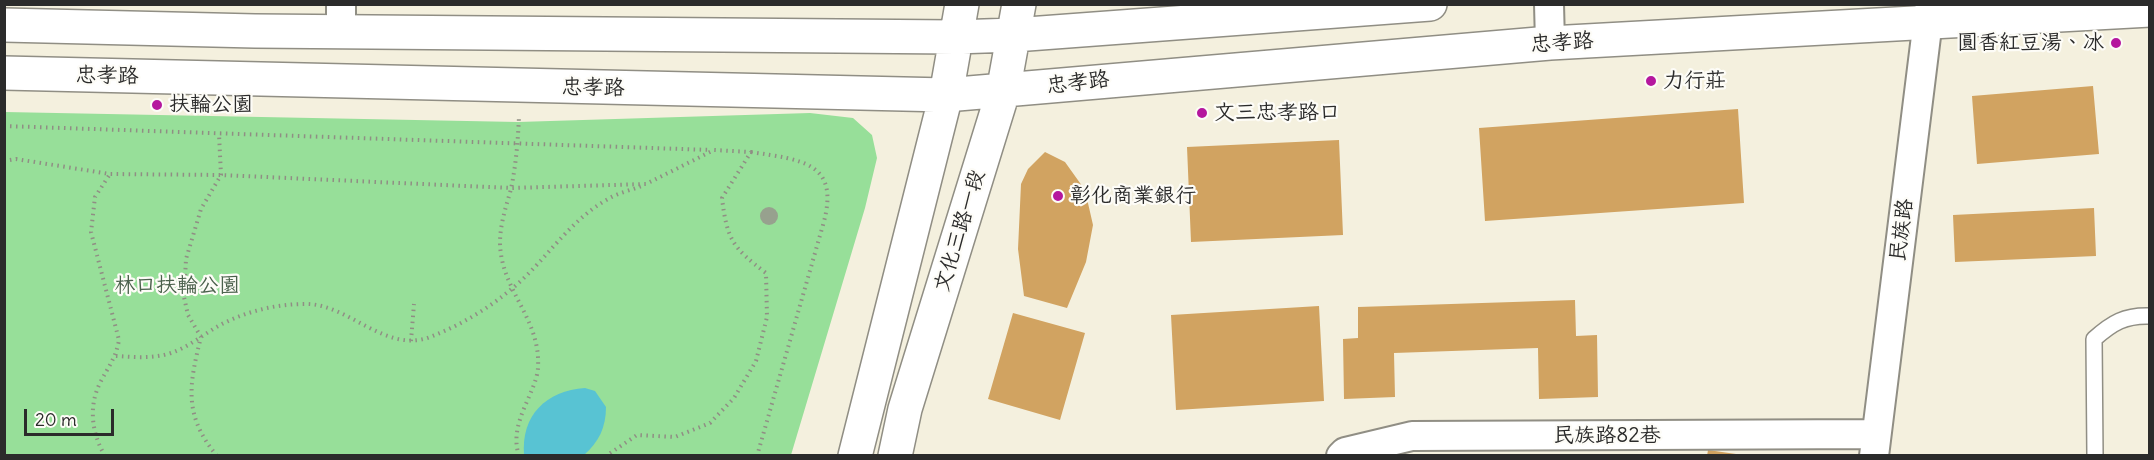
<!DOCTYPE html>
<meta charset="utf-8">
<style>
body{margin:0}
#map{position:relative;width:2154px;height:460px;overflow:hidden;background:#f4f0de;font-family:Delius,sans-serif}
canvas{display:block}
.frame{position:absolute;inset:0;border:6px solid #2b2b2b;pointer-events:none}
.scale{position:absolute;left:24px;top:409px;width:90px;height:27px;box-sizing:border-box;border:3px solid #2b2b2b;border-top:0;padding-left:8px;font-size:18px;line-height:21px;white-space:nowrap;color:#2b2b2b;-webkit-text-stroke:4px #fdfcf7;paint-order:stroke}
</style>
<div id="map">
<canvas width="2154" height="460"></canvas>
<div class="frame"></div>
<div class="scale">20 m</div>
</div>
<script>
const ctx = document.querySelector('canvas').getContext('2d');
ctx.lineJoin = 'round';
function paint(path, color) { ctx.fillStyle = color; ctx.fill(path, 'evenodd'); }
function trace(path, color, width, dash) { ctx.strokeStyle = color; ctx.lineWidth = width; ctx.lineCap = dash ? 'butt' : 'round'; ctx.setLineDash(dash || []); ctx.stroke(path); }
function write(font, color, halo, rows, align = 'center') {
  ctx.font = font + ' Delius,"LXGW WenKai TC",sans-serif'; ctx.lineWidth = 4.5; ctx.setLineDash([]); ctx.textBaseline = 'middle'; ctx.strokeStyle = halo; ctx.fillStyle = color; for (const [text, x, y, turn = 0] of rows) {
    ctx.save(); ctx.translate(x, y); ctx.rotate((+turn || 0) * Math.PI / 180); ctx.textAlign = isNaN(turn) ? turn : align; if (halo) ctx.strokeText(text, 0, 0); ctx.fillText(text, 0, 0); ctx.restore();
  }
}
paint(new Path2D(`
 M5,112L518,122L810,113L853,118L872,135L877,158L865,208L791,455L5,456Z`), '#97df99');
paint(new Path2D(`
 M585,388L595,391L606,407C606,427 599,442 584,455H524C521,415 546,391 585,388Z`), '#58c3d3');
paint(new Path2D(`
 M2093,86L2099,154L1977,164L1972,96Z
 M1738,109L1744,203L1485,221L1479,128Z
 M1339,140L1343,235L1191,242L1187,147Z
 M1045,152L1065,162L1085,190L1093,225L1086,262L1067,308L1024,296L1018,249L1021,184L1028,169Z
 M2094,208L2096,256L1955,262L1953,215Z
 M1575,300L1576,336L1597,335L1598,397L1539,399L1538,348L1394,353L1395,397L1344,399L1343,339L1358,338V307Z
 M1319,306L1324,401L1176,410L1171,315Z
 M1013,313L1085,333L1060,420L988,399Z
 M1708,450L1736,454V456H1707Z`), '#d1a361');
const lane = new Path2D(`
 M2095,456L2094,339C2112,323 2125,315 2150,316`);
const street = new Path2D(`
 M341,4V32
 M1549,4L1550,43
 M1341,456L1345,452L1412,436L1876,434
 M1874,456L1930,4`);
const secondary = new Path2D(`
 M4,25L255,31L955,37L1014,35L1430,4
 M4,73L946,95L1550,43L2150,10
 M855,456L946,95L962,4
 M895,456L905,409L1003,92L1019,4`);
trace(lane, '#908e84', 18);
trace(street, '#908e84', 32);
trace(secondary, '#908e84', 36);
trace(new Path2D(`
 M4,126L711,150
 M751,152C802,160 841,162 823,225L757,456
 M4,161L16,159L110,174L221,175L511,188L646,184L714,150L751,152L722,198C727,240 733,248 766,273L767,317L756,361L734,398L710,423L675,437L637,435L606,456
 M411,341L414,304
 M116,356C134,357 153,359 171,353C189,347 205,333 222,324C248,311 276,304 305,304C348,303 385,354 430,337C467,323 504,299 532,270C556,245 576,217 608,199C618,193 631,190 642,186
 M105,456C92,434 88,407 100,383C108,367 116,358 119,340L91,232L95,197L110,174
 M217,456C183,415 189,385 201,337L188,315L184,297L186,259L201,209L221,175L219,134
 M519,456C508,423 536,394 538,368C541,318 501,291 500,243C500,224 506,207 511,189C516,165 518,140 519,116`), '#908e84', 4, [1.5, 4.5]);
trace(lane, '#fff', 15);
trace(street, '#fff', 28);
trace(secondary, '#fff', 33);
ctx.fillStyle = '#97a18e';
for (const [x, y] of [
 [769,216]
]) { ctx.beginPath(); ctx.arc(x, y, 9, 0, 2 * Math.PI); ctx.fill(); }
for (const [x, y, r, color] of [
 [2116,43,6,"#b5179e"],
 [1651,81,6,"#b5179e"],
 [157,105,6,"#b5179e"],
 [1202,113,6,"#b5179e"],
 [1058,196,6,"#b5179e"]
]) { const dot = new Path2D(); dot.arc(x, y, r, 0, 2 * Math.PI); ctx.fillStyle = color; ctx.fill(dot); trace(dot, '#fdfcf7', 2); }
write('21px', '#2b2b2b', '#fdfcf7', [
 ["忠孝路",1562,43,-4],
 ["忠孝路",107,76,1],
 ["忠孝路",1078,83,-7],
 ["忠孝路",593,88,1],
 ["民族路",1902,230,-83],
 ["文化三路一段",960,231,-73],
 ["民族路82巷",1607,436]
]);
write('21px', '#2b2b2b', '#fdfcf7', [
 ["圓香紅豆湯、冰",2104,43,"right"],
 ["力行莊",1663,81],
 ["扶輪公園",169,105],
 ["文三忠孝路口",1214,113],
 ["彰化商業銀行",1070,196]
], 'left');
write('21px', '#4b614c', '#fdfcf7', [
 ["林口扶輪公園",177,286]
]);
</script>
